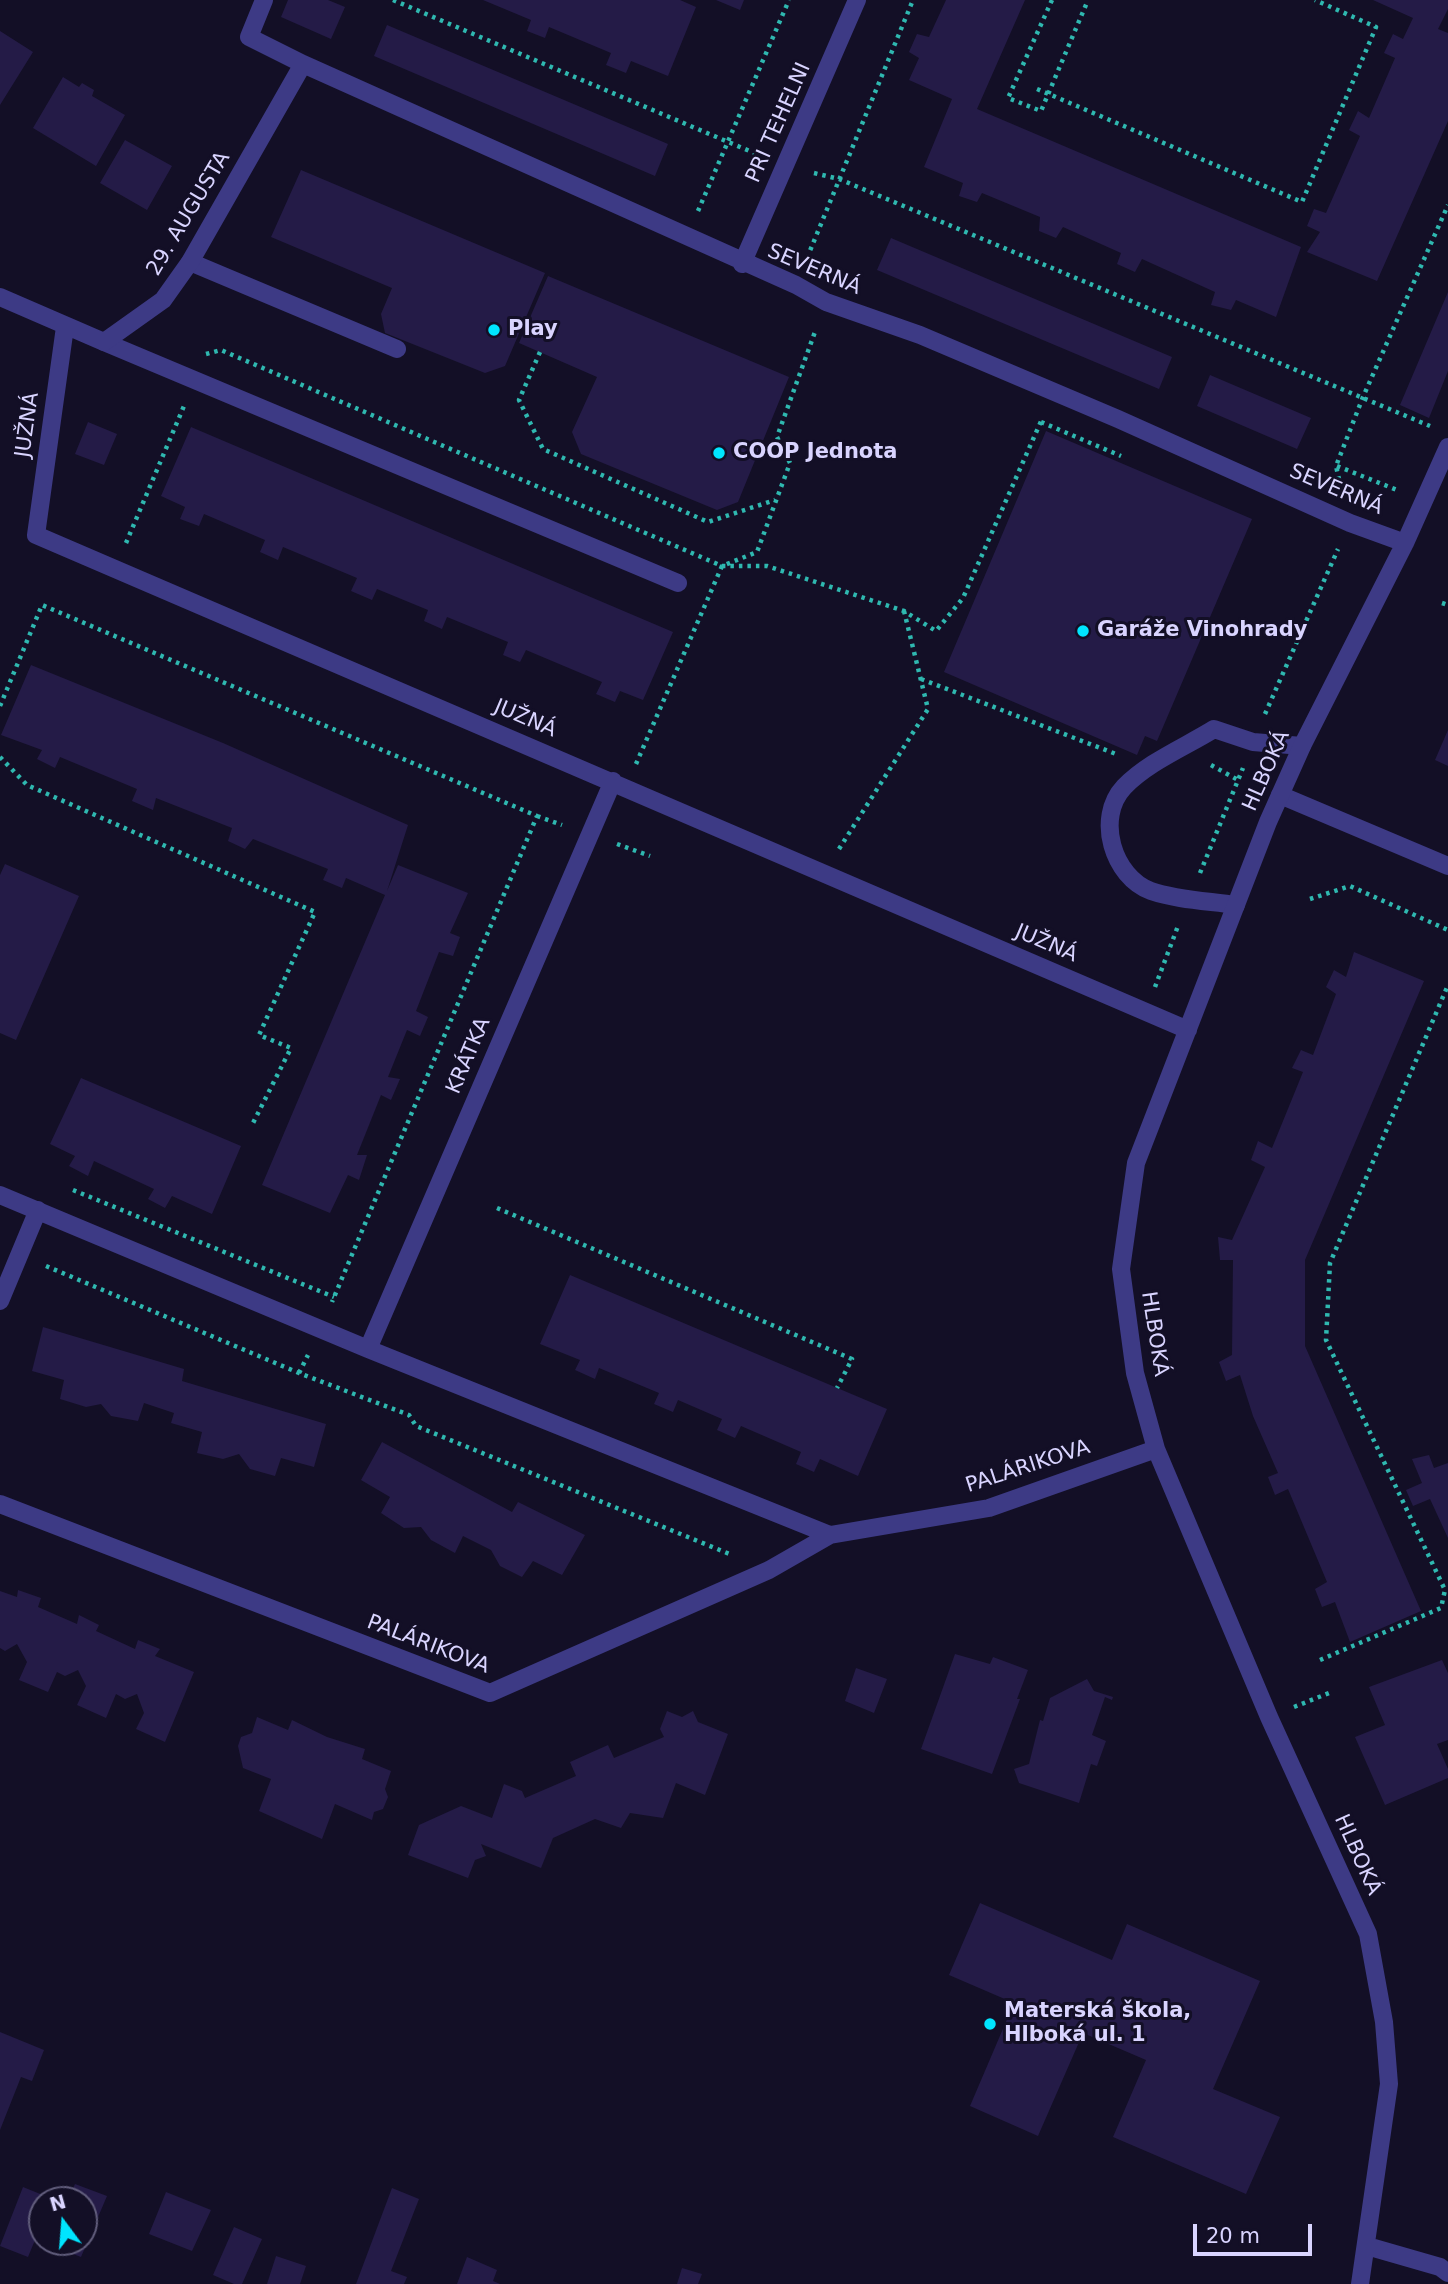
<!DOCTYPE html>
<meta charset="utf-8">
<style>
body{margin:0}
#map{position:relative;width:1448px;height:2284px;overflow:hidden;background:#130f26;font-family:"DejaVu Sans",sans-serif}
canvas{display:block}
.north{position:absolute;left:28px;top:2186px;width:70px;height:70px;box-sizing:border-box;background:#130f26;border:2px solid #625e7d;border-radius:50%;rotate:344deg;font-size:19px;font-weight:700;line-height:28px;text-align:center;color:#d9d4ff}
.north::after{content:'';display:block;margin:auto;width:24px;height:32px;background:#00e5ff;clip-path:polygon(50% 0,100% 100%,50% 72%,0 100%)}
.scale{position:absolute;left:1193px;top:2224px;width:119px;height:32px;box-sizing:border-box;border:4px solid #d9d4ff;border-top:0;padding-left:9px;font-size:21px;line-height:24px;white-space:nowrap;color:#d9d4ff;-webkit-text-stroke:5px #130f26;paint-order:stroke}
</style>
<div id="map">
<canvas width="1448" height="2284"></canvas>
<div class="north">N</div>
<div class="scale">20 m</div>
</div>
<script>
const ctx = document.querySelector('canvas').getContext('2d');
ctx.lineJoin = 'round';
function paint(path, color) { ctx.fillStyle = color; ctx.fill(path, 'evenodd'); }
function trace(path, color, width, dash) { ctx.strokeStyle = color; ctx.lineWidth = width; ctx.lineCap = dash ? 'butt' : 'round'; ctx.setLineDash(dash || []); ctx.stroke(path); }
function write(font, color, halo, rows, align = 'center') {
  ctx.font = font + ' "DejaVu Sans",sans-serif'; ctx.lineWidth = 6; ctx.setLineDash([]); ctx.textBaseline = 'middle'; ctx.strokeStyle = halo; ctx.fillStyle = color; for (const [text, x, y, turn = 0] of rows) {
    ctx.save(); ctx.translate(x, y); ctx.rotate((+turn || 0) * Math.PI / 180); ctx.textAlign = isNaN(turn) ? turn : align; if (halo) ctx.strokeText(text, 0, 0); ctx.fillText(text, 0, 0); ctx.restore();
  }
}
paint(new Path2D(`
 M288,0H328L345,7L331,39L281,17Z
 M483,0H680L696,7L668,76L631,61L626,73L606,65L611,53L549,27L545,38L527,31L531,20Z
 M716,0H744L740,10Z
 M946,0H1025L977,109L1301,247L1276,317L1236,300L1231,310L1211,305L1215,292L1142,259L1135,272L1117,264L1121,253L1063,227L1056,238L1039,231L1040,217L982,193L977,202L959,196L963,183L924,167L952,99L909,80L919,58L909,52L917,34L929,37Z
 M1373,0H1448V9L1438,29L1448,33V121L1377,281L1307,252L1320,232L1307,226L1314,209L1326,213L1360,136L1349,130L1358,111L1369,118L1395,58L1384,53L1393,34L1403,39L1413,18Z
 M387,25L668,144L655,176L374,56Z
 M0,31L33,52L0,105Z
 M63,77L79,87L82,83L94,90L92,96L125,115L96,166L33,128Z
 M125,140L172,166L147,210L100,183Z
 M301,170L545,273L505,366L485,373L385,333L381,314L392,288L271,237Z
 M891,238L1172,357L1159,389L877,270Z
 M548,276L789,377L738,502L717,510L581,454L572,432L597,377L519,343Z
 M1448,292V371L1429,418L1400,405Z
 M1210,375L1311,418L1297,449L1197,406Z
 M88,422L117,434L104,465L75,454Z
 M191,427L673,632L643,700L620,691L615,702L596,694L602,682L526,650L520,662L503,655L508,642L447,617L442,629L424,621L428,610L377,589L372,600L351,591L357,578L283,547L278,560L260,552L265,540L204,514L199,526L180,519L185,507L161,496Z
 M1046,431L1252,519L1157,741L1145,736L1137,755L944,672Z
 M31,665L223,743L408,825L387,891L398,865L468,893L450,933L460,937L453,956L439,952L416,1011L428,1017L420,1036L407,1030L388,1077L400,1079L391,1100L381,1095L357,1155H367L359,1180L348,1175L330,1213L262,1185L385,895L346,878L342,888L323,880L328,869L253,839L245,849L228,841L232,828L156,798L153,810L132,801L137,789L60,757L55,768L37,759L42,750L1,735Z
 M1448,730V766L1435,760Z
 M5,864L79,896L16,1040L0,1033V875Z
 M1354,952L1424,981L1305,1260V1346L1421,1611L1350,1642L1335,1602L1322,1607L1315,1589L1327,1582L1288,1489L1275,1495L1268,1477L1278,1473L1253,1416L1240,1375L1226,1381L1219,1362L1232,1355L1233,1260H1220L1218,1237L1232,1240L1265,1167L1251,1160L1258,1141L1272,1148L1303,1072L1292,1068L1301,1050L1313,1055L1336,994L1326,987L1334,970L1346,977Z
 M81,1078L241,1146L212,1214L172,1196L165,1208L148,1199L154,1189L94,1161L88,1176L69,1166L75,1156L50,1144Z
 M570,1275L887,1409L858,1476L820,1459L814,1472L796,1464L801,1452L741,1426L735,1438L717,1430L722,1419L678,1400L673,1412L654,1404L659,1393L599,1368L595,1379L575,1370L580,1360L540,1344Z
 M43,1327L184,1369L182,1381L326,1424L314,1467L281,1458L275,1476L250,1469L239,1454L223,1459L197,1453L202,1432L171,1423L174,1413L144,1403L138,1421L111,1416L101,1404L86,1407L60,1399L64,1380L32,1371Z
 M382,1442L512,1512L518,1502L585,1535L562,1575L533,1561L522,1577L500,1566L491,1550L463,1536L455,1553L431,1540L421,1527L404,1528L381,1513L390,1497L361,1480Z
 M1429,1455L1434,1468L1448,1463V1538L1430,1499L1413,1506L1406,1490L1422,1483L1412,1459Z
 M18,1590L41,1598L38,1607L77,1624L79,1615L99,1625L96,1631L135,1649L138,1640L160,1649L155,1656L194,1672L165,1742L136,1729L144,1713L137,1694L125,1699L116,1694L106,1718L77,1705L86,1686L78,1670L65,1676L57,1672L48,1692L19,1680L27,1662L17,1644L5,1651L0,1648V1591L17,1597Z
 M955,1654L990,1664L993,1657L1028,1670L1017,1699H1020L992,1774L921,1749Z
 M1442,1660L1448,1673V1740L1437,1744L1448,1769V1778L1385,1805L1355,1737L1385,1725L1369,1687Z
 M856,1668L887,1679L874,1713L845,1701Z
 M1087,1679L1094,1691L1113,1697L1112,1700L1105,1697L1092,1735L1106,1741L1097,1766L1091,1764L1079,1803L1019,1783L1014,1769L1029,1764L1040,1720L1043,1721L1050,1698Z
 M667,1711L682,1717L693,1711L698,1722L728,1734L705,1795L676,1783L663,1818L630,1813L621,1828L595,1819L553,1838L541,1868L481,1844L486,1856L475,1860L468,1878L408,1855L419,1825L461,1806L492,1818L504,1784L522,1791L525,1798L576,1776L570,1762L608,1745L614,1758L664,1737L660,1729Z
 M257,1717L288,1730L292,1720L327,1737L365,1749L362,1759L391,1771L385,1789L388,1797L383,1809L374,1812L372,1820L335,1804L322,1839L259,1811L271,1779L243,1768L238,1746L241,1737L252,1733Z
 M980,1903L1112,1960L1127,1924L1260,1981L1213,2089L1280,2117L1246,2194L1113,2137L1146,2060L1083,2033L1038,2136L970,2106L1014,2003L949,1975Z
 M0,2032L44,2050L32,2081L21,2077L0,2130Z
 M75,2184L107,2196L81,2257L50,2245L52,2242H84V2200H68Z
 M23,2187L55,2200H42V2223L28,2257L0,2246Z
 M392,2188L419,2199L391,2271L407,2277L404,2284H356Z
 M166,2192L211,2210L192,2251L149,2234Z
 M234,2227L262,2239L242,2284H234L213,2275Z
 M276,2256L306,2266L300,2284H267Z
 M467,2257L497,2270L493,2281L500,2284H457Z
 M682,2268L702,2274L698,2284H677Z`), '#241b47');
trace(new Path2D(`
 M393,0L759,155
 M1052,0L1008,98L1041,111L1088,0
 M1037,89L1302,202L1376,27L1315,0
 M814,173L839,179L1430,426
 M698,211L789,0
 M807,258L913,0
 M540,352L519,400L543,449L708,522L775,500
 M206,354L221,350L722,566H767L904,611L936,631L963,598L1042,419
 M1041,422L1121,456
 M1337,466L1397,490
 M1341,488L1336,466L1363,397L1448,205
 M126,543L184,406
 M1442,603L1448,605
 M921,679L1116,754
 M0,706L42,605L537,816L332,1302
 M1265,714L1338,549
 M0,757L27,785L315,912L259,1035L291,1048L251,1127
 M636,764L722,566L757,552L790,463L777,437L816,329
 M1211,765L1238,780
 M537,816L562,825
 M617,844L650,856
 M839,849L928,709L904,611
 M1200,873L1243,768
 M1310,899L1350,886L1448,930
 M1155,987L1178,926
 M73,1190L334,1297
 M497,1208L852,1359L837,1388
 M46,1266L299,1373L409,1415L416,1426L732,1555
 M299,1373L308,1355
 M1320,1660L1441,1608L1445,1590L1326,1340L1330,1263L1448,985
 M1294,1707L1329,1693`), '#2fb8b0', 4.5, [3.5, 5]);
trace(new Path2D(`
 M190,262L397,349
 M104,342L678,583
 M1280,795L1448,866
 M1236,905C1209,901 1177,900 1151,891C1113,877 1095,818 1124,787C1148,762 1185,747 1214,729L1253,742L1302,746`), '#3d3a85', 18);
trace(new Path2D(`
 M264,0L249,37L303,64L796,285L826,302L920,335L1118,419L1350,523L1405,543
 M742,264L857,0
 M0,297L104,342L163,300L190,262L303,64
 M65,327L36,535L1188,1030
 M0,1195L368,1349L830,1535L989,1508L1156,1449
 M0,1301L38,1210
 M368,1349L613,781
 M0,1504L490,1693L769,1570L830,1535
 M1367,2246L1440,2267L1448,2273
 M1360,2284L1389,2084L1384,2022L1368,1934L1269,1717L1156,1449L1135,1373L1121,1269L1136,1163L1268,822L1302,746L1405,543L1448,447`), '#3d3a85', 18);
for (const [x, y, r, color] of [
 [494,330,7,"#00e5ff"],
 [719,453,7,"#00e5ff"],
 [1083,631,7,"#00e5ff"],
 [990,2024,7,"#00e5ff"]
]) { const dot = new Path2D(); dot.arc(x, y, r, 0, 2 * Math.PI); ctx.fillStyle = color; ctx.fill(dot); trace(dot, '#130f26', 2.5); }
write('21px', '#d9d4ff', '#130f26', [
 ["PRI TEHELNI",779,123,-66],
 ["29. AUGUSTA",189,214,-59],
 ["SEVERNÁ",814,270,23],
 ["JUŽNÁ",28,425,-82],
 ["SEVERNÁ",1336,490,23],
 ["JUŽNÁ",525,719,23],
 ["HLBOKÁ",1267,771,-66],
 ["JUŽNÁ",1046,944,23],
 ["KRÁTKA",469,1056,-67],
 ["HLBOKÁ",1154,1334,81],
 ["PALÁRIKOVA",1028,1467,-18],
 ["PALÁRIKOVA",428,1645,21],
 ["HLBOKÁ",1357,1855,66]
]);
write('bold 21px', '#d9d4ff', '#130f26', [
 ["Play",508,330],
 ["COOP Jednota",733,453],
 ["Garáže Vinohrady",1097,631],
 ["Materská škola,",1004,2012],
 ["Hlboká ul. 1",1004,2036]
], 'left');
</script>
